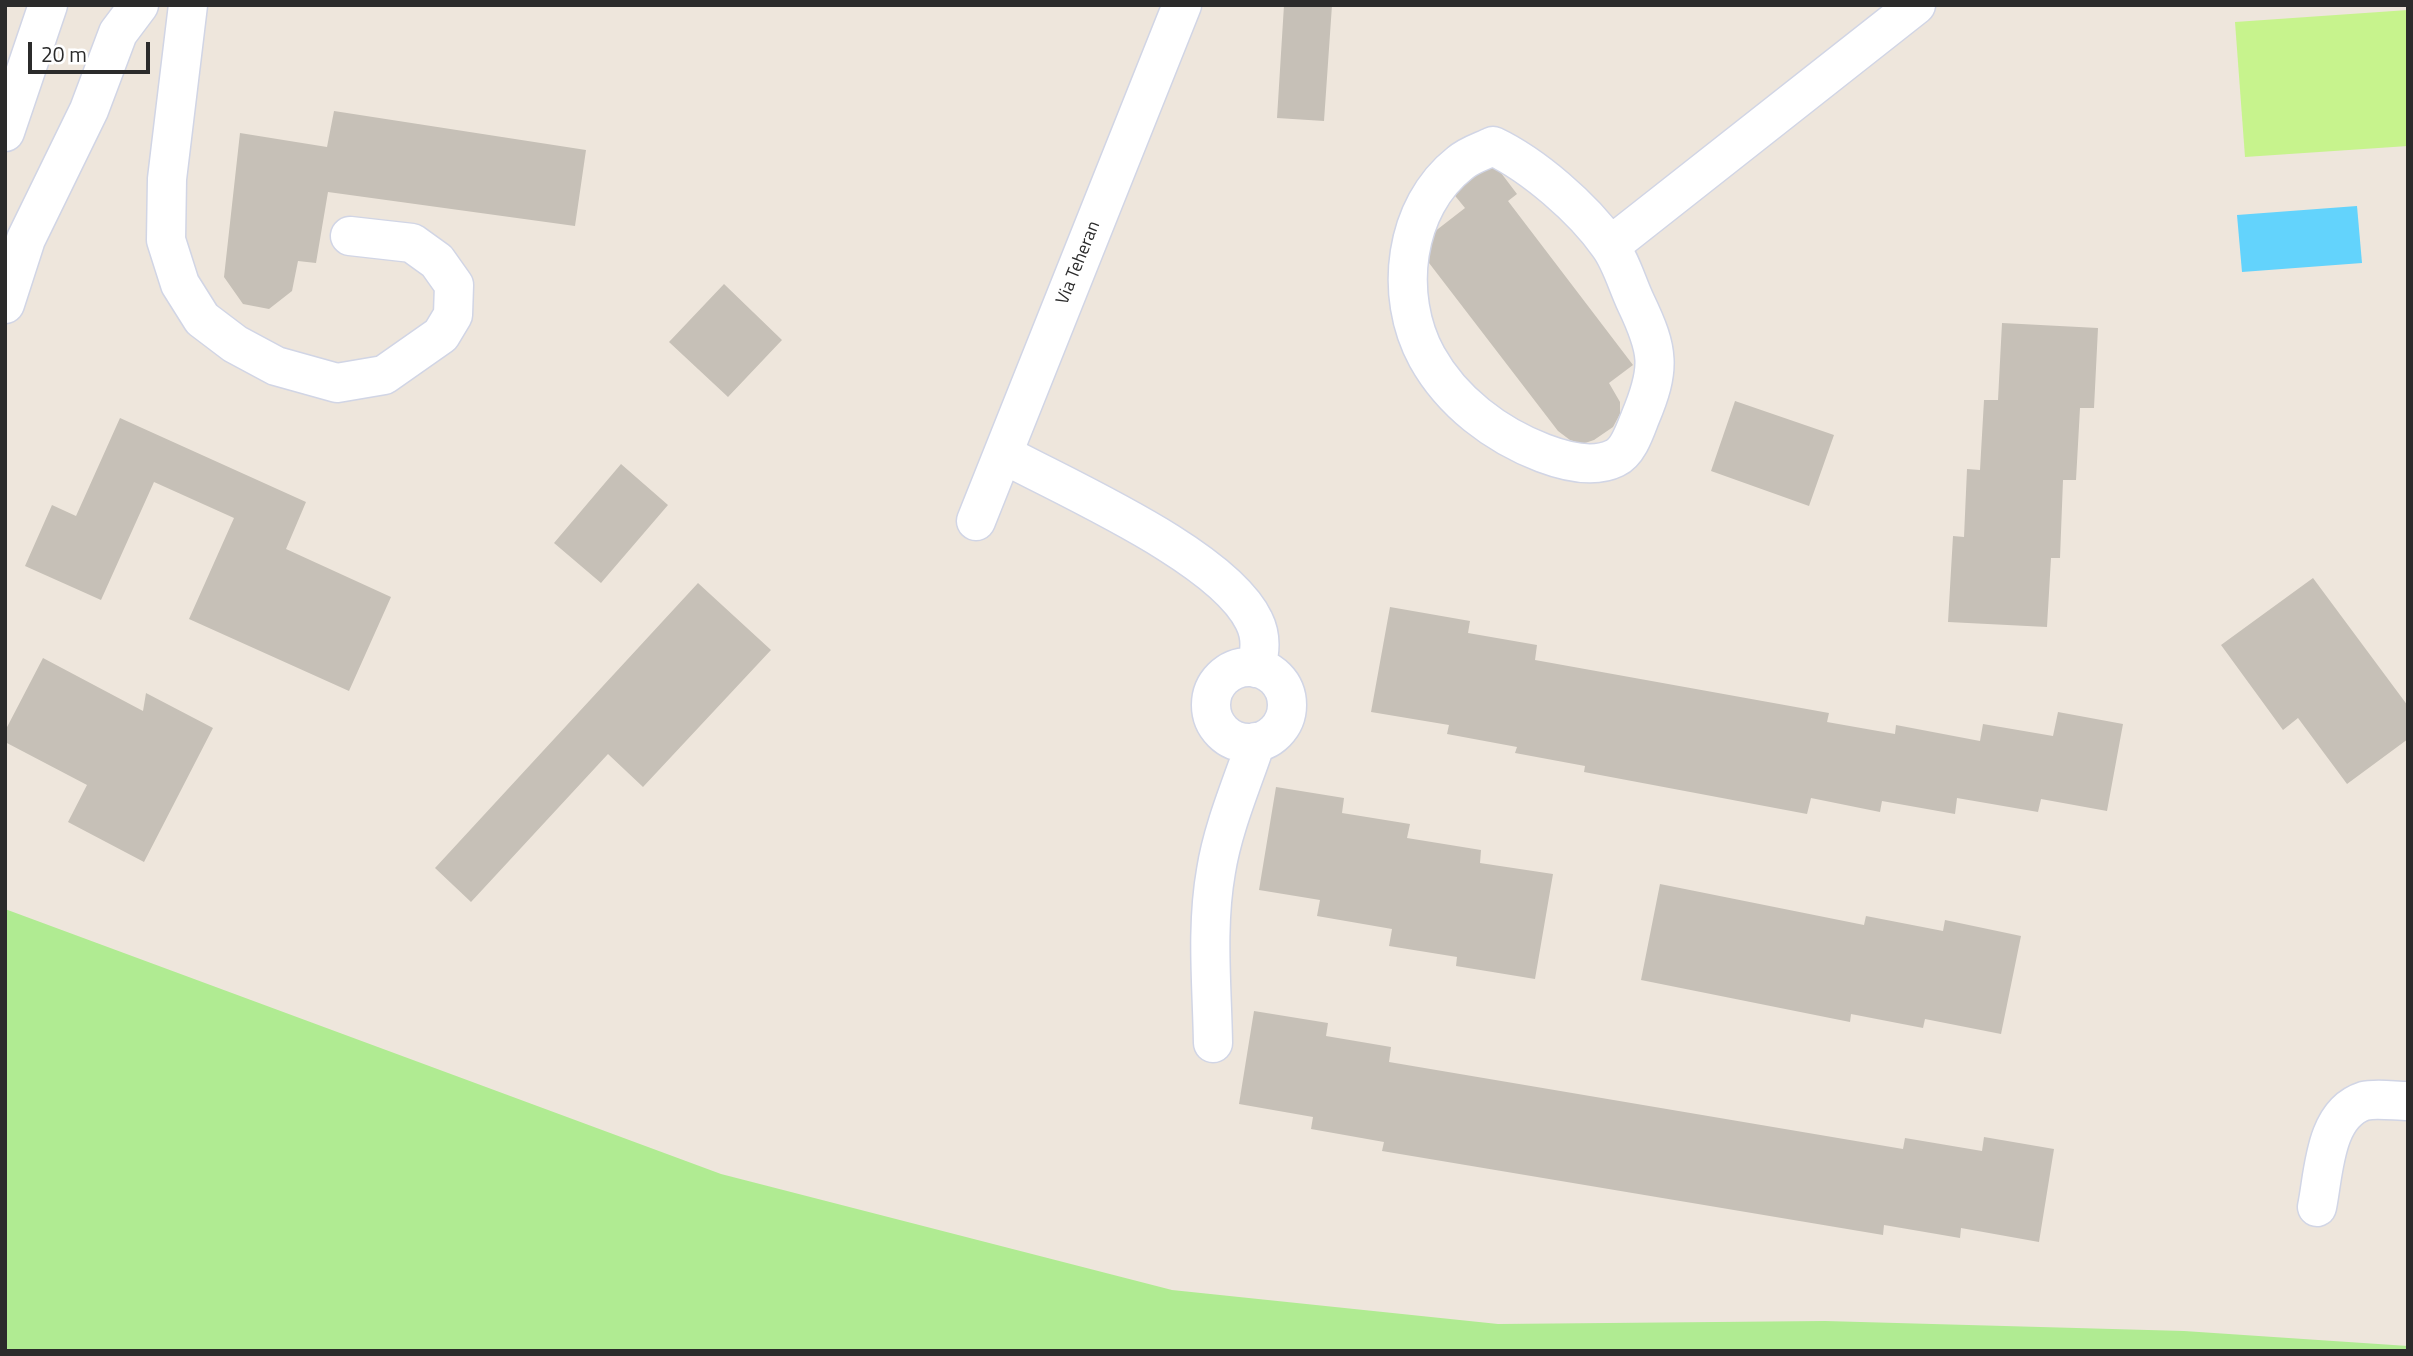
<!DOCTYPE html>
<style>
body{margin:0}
#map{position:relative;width:2413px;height:1356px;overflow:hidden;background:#eee6dc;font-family:"Titillium Web",sans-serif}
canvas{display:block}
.frame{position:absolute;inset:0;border:7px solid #2b2b2b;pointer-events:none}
.scale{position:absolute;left:28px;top:42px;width:122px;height:32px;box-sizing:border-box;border:4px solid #2b2b2b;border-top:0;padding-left:9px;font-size:21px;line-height:24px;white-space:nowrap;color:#2b2b2b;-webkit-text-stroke:5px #fff;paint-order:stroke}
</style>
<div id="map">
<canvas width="2413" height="1356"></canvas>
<div class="frame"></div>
<div class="scale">20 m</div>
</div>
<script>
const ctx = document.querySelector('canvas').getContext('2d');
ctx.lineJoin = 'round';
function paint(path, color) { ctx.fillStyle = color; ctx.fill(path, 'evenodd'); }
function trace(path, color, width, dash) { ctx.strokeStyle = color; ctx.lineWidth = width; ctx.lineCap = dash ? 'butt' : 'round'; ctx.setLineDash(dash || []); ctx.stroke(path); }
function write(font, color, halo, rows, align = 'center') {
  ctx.font = font + ' "Titillium Web",sans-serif'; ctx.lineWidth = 7; ctx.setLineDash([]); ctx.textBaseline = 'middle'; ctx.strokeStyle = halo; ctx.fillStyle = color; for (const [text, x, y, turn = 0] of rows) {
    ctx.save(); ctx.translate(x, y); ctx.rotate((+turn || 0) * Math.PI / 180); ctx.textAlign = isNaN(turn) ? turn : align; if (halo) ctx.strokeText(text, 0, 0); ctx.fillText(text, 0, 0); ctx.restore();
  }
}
paint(new Path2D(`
 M5,909L721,1174L1172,1290L1498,1324L1825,1321L2184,1331L2408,1346V1351H5Z`), '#b0eb92');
paint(new Path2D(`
 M2408,10V146L2245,157L2235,22Z`), '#c7f38d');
paint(new Path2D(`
 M2357,206L2362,263L2242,272L2237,215Z`), '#63d3fc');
paint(new Path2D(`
 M1284,5H1332L1324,121L1277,118Z
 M334,111L586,150L575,226L328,192L316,263L298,261L292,291L269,309L243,304L224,277L240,133L327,147Z
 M1492,161L1517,194L1508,201L1633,365L1609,383L1620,402V414L1613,427L1594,440L1582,444L1570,440L1558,431L1416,246L1465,208L1452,192Z
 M724,284L782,340L728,397L669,342Z
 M2002,323L2098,328L2094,408H2080L2076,480H2063L2060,558H2051L2047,627L1948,622L1953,536L1964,537L1967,469L1980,470L1984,400H1998Z
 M1735,401L1834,435L1809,506L1711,471Z
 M120,418L306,502L286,549L391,597L349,691L189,619L234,518L154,482L101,600L25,566L52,505L76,516Z
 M621,464L668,505L601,583L554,543Z
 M2313,578L2408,706V739L2347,784L2298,718L2283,730L2221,645Z
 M698,583L771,650L643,787L608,754L471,902L435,868Z
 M1390,607L1470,621L1468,633L1537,645L1535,660L1829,713L1827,722L1895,734L1896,725L1980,741L1983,724L2053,736L2058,712L2123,724L2107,811L2041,799L2038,812L1957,798L1955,814L1882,801L1880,812L1811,798L1807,814L1584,772L1585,766L1515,753L1517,747L1447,734L1449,725L1371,712Z
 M43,658L143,711L146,693L213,728L144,862L68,822L87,785L5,742V731Z
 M1276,787L1344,798L1342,813L1410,824L1407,838L1481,850L1480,863L1553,874L1535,979L1456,966L1457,957L1389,946L1392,929L1317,916L1320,900L1259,890Z
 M1660,884L1864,925L1866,916L1943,931L1945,920L2021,936L2001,1034L1925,1019L1923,1028L1851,1014L1850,1022L1641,980Z
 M1254,1011L1328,1023L1326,1036L1391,1047L1389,1062L1903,1149L1905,1138L1982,1151L1984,1137L2054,1149L2039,1242L1961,1228L1960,1238L1884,1225L1883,1235L1382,1151L1384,1142L1311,1129L1313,1117L1239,1104Z`), '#c6c0b7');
const minor = new Path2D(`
 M188,5L167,179L166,240L180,284L202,319L235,344L276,366L337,383L384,375L441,335L453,315L454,285L437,261L412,243L350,236
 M5,132L48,5
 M1493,146C1533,165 1583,208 1609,245C1621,261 1627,284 1636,303C1659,351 1661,368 1640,418C1635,431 1628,452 1615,458C1593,469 1564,461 1543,453C1496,435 1452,402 1427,357C1393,295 1404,207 1460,163C1469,155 1483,151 1493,146Z
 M1610,246L1916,5
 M5,304L26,239L89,110L118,33L139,5
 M1003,454C1068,489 1224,557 1254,621C1262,637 1260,652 1256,668
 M976,521L1182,5
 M1211 705a38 38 0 1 1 76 0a38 38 0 1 1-76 0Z
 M1213,1043C1212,986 1206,927 1216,871C1223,827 1242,784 1256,742
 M2317,1207C2324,1173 2324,1114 2364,1101C2376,1098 2395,1101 2408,1101`);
trace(minor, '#d1d5e5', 41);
trace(minor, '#fff', 38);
write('18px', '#2b2b2b', '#fff', [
 ["Via Teheran",1079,263,-68]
]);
</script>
